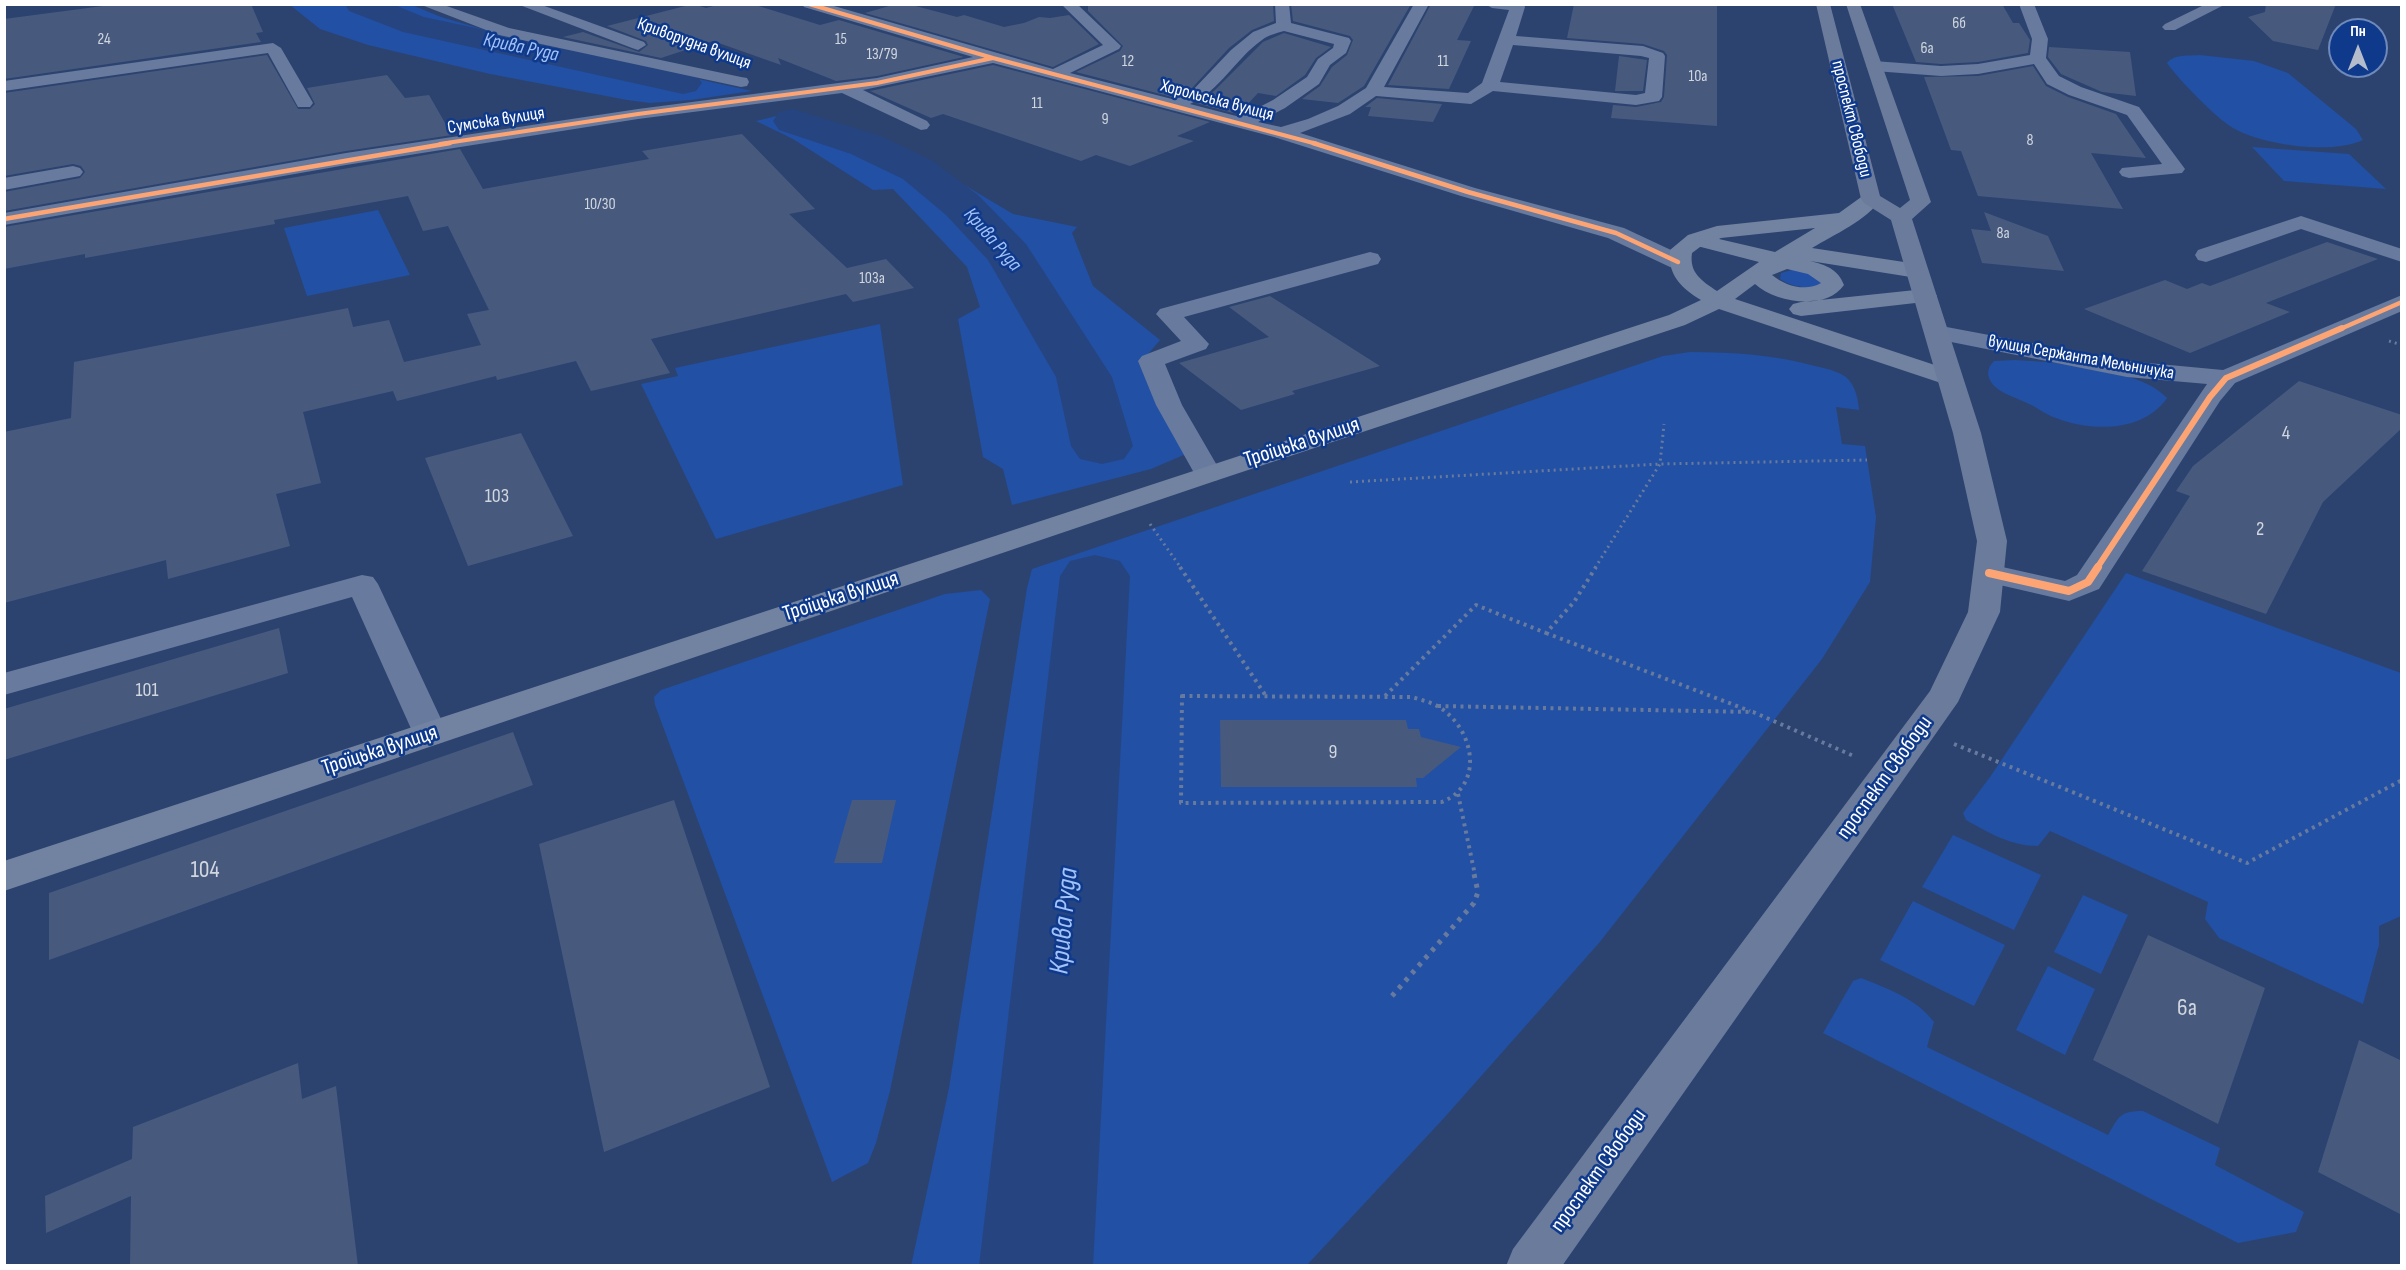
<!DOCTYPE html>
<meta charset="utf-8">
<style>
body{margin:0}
#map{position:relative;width:2406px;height:1270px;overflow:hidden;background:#2c436f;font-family:"Sofia Sans Condensed",sans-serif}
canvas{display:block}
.frame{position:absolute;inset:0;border:6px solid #fff;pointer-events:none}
.north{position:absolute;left:2328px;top:18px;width:60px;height:60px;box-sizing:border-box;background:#0f3a8c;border:2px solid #6f89ba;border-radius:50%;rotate:0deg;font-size:16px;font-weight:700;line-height:24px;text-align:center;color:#fff}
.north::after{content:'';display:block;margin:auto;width:21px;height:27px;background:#b5bdcd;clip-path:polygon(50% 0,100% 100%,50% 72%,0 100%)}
</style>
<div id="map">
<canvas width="2406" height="1270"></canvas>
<div class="frame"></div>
<div class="north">Пн</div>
</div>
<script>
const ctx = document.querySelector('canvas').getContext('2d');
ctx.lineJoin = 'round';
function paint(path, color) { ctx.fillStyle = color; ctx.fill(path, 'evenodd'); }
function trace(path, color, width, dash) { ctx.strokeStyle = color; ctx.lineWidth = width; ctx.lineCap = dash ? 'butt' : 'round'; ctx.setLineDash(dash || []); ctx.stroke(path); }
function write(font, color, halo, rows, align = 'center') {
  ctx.font = font + ' "Sofia Sans Condensed",sans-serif'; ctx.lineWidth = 5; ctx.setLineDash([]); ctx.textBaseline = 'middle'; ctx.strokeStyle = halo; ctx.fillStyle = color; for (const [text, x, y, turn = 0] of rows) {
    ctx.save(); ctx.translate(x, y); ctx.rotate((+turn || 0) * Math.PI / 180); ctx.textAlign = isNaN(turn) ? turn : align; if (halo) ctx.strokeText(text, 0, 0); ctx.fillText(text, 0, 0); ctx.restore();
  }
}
paint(new Path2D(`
 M290,5H412L441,17L509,37L752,91L691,100L650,103L627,100L490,74L368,45L320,29Z
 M2200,55L2254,61L2288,73L2356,129L2363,140C2332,155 2262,145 2233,128C2216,118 2178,79 2167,63C2174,54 2189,56 2200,55Z
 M789,113L889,140L1013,214L1077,227L1072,233L1093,286L1160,340L1144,359L1186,454L1151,469L1012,505L1003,469L983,457L958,319L980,307L967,267L893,189L873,190L793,139L756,121Z
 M2252,147L2349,154L2386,189L2284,181Z
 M378,210L410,275L307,296L284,228Z
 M1792,270L1808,272L1822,281L1820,284C1808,290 1792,287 1780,279L1781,273Z
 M880,324L903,485L716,539L641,384L678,376L675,368Z
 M1690,352C1734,352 1776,355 1819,367C1828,369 1841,372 1848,379C1856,388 1858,399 1859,410L1836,407L1842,444L1865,446L1876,517L1870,582L1822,659L1599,943L1444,1118L1307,1265L911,1266L949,1088L1027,588L1032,569L1663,356Z
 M2015,360C2054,362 2140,368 2167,398C2144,432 2092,432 2056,418C2046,415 2037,407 2027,403C2015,397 1994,392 1989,378C1987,371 1989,366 1994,361Z
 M2126,573L2401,673V916L2379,926V945L2363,1004L2219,938L2205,919L2208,902L2050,831L2038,846C2011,846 1989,833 1966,820L1963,813L1990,777Z
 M981,590L990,599L890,1091L876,1143L868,1163L832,1182L655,705L654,697L661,690L945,594Z
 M1953,835L2041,875L2014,930L1922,887Z
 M2083,895L2128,915L2101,974L2054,952Z
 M1913,901L2005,945L1974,1006L1880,960Z
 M2048,966L2095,989L2065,1055L2016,1030Z
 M1861,978C1888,989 1916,998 1934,1022L1927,1047L2108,1135C2119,1117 2119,1111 2143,1111L2220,1148L2215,1165L2304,1212L2296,1232L2238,1243L1823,1033L1853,981Z`), '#2250a4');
paint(new Path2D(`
 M345,4H392L424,17L696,75L702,83L696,91L683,94L403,32L349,11Z
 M793,109L881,136L933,161L978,195L1026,244L1112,377L1133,446L1124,459L1102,464L1080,459L1071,446L1056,377L988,260L946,215L903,179L851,154L779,130L773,121L779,112Z
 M1095,555L1120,561L1130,576L1093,1266H979L1060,576L1070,561Z`), '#264580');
paint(new Path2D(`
 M118,4H251L263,32L256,33L261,42L4,79V19Z
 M693,4L706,8L721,4H752L820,25L839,20L964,57L877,76L836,81L778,58L781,65L713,41L661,58L563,37L583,32L639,52L648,45L646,41L607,26Z
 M896,4H908L957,17L964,15L1004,27L1024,23L1039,17L1050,18L1069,15L1099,44L1053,67L865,13Z
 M1088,4H1273L1274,21L1252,30L1229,48L1192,88L1172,97L1076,72L1120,51L1123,46L1088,11Z
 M1291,4H1411L1364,86L1338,103L1302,99L1320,86L1332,67L1347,55L1353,40L1350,36L1293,21Z
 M1431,4L1474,6L1457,40L1471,41L1449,89L1388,85Z
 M1574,4H1717V126L1611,118L1613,105L1636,107L1661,102L1664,97L1667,55L1664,51L1643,44L1567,38Z
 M1892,4H2002L2013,23H2019L2030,40L2028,53L1978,62L1941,64L1916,62Z
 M2266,4H2336L2318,50L2273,41L2248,17L2265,12Z
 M1284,33L1331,47L1316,58L1305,75L1276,96L1258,93L1244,108L1233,113L1196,103L1212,93L1263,42Z
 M2049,47L2130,52L2136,96L2102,92L2061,74L2048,57Z
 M267,55L298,109H310L315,104L307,88L387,75L405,98L429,95L452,135L346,151L4,211V192L80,178L85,172L81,166L73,164L4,176V93Z
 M1619,56L1647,60L1643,91H1615Z
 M993,65L1210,122L1177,136L1194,141L1130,166L1096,155L1081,161L943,114L931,118L870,91Z
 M2033,66L2046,86L2068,97L2116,114L2146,158L2091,153L2123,209L1978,196L1961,151L1951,150L1924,77L1978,76Z
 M1377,98L1442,104L1433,122L1368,116L1371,107H1365Z
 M742,134L815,209L789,214L847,268L886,259L914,288L853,302L846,294L651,339L670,373L591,391L576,361L497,380L496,376L397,401L393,391L303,412L321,483L276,494L290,546L168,579L166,560L4,603V432L71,418L74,362L348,308L353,327L389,320L404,362L481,345L467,314L489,310L448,226L423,231L408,196L274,220L275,224L85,258V254L4,269V227L460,149L483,189L649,159L642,151Z
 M1984,212L2048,236L2064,271L1982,263L1971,229L1991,231Z
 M2327,242L2378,259L2266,303L2290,312L2190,353L2084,309L2165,280L2187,289L2202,283L2210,286Z
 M1270,296L1380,366L1292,391L1295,394L1241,410L1179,363L1269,337L1229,307Z
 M2299,381L2402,415V428L2323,502L2266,614L2142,571L2190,496L2176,491L2193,466Z
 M521,433L573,536L468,566L425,458Z
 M279,628L288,673L4,760V709Z
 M1220,720H1406L1408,729H1419L1421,737L1461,747L1423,778H1416L1417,787H1221Z
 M513,732L533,785L49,960V893Z
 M674,800L770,1087L604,1152L539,844Z
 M852,800H896L882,863H834Z
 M2148,935L2265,988L2218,1124L2093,1060Z
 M2359,1040L2402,1061V1215L2318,1172Z
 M298,1063L302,1099L336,1086L358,1266H130L131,1196L46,1233L45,1196L132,1159L133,1127Z`), '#475a7e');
trace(new Path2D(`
 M2389,341L2402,345
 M1350,482L1660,464L1867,460
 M1150,524L1181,568
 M1595,568L1660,464L1664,424`), '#687a9d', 3, [2, 4]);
trace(new Path2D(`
 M1180,567L1266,696
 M1546,633L1750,711
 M1182,696L1412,697C1421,700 1431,702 1439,707C1473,728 1486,784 1442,802L1181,803Z
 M1385,696L1476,605L1546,633L1574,602L1596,567
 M1438,706L1753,712L1856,757
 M1954,744L2247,863L2402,780
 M1458,794L1475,875`), '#687a9d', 4, [3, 4.5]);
trace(new Path2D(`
 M1392,996L1474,903L1478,892L1474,874`), '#687a9d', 5, [4, 6]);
paint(new Path2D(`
 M419,4H441L509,28L741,77L747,78L749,82L747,86L741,87L499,35Z
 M517,4H539L644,42L646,45L638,50L632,48Z
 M802,4H827L1053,69L1103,45L1061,4H1077L1121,46L1119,49L1070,73L1172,99L1193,90L1231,50L1253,32L1276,23L1275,4H1289L1291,23L1349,38L1351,41L1346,53L1330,65L1319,84L1285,108L1258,122L1281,127L1308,119L1338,106L1366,88L1414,4H1429L1384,87L1468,93L1482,83L1509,10L1492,8L1485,4H1524L1525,7L1516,36L1643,46L1663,53L1665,56L1662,97L1659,101L1636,105L1493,91L1471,104L1376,96L1350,114L1300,133L1475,188L1624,228L1686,257L1689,262L1686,267L1678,269L1670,267L1608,238L1461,196L1274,137L993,63L863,90L927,121L930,125L927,129L921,130L842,93L638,119L346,165L4,225V213L346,153L638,109L877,78L973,57L804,7ZM1284,31L1334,44L1333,48L1318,59L1307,77L1273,100L1240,117L1190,104C1220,91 1235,59 1262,40C1268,35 1277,33 1284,31ZM1513,45L1641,56L1649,58L1645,93L1636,95L1500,82Z
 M2019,4H2034L2048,39L2046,58L2059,76L2081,87L2139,107L2185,169L2182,173L2129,178L2122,176L2119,172L2122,168L2162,164L2127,115L2069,95L2047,84L2034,64L1978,74L1941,76L1874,71L1866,66L1874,61L1941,66L1978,64L2030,55L2032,39Z
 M2206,4L2222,6L2175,30H2165L2162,27L2165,24Z
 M273,43L281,48L313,103L310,107H298L268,53L4,91V81Z
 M73,166L80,168L83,172L80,176L4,190V178Z
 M2301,216L2402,249V262L2301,229L2206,262L2198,260L2195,255L2198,250Z
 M1370,252L1378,254L1381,259L1378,264L1184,317L1209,344L1206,349L1165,364L1182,405L1222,474L1218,480L1208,482L1198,480L1156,405L1138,361L1142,356L1181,341L1156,314L1160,309Z
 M2402,295V311L2235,383L2220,401L2099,589L2069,601L1978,580L1973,573L1978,566L1989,564L2065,581L2077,575L2207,384L2127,377L1936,339L1927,337L1924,332L1927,327L1936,325L2127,361L2223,370Z
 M362,575L373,577L378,584L448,734L443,742L430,746L417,742L352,597L4,695V673Z`), '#687a9d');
paint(new Path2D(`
 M1871,193L1878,195L1881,199C1866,221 1835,234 1812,248L1917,264L1925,266L1928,271L1925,276L1917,278L1810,261C1826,265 1838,269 1844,285C1826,311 1776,303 1755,284L1735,299L1959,373L1963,378L1959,383L1950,386L1719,309L1685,325L1218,480L4,891V861L1669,315L1701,300C1681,288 1667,274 1670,250L1688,235L1717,226L1839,213L1864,195ZM1815,228L1775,252L1719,239L1721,238ZM1700,247H1701L1759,262L1717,291C1702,281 1689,273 1692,253ZM1787,269L1808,274L1821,283C1806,292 1785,286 1772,275Z
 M1925,289L1933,291L1937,296L1933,301L1801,316L1793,314L1789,309L1793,304L1801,302Z`), '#7283a2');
paint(new Path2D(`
 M1816,4H1830L1880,196L1900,208L1910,200L1846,4H1860L1931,202L1912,219L1981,433L2007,541L2000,612L1958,702L1562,1266H1506L1513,1249L1930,691L1968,612L1977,541L1953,433L1891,220L1864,203L1861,199Z`), '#6b7b9c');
trace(new Path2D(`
 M809,4L993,58L1317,144
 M440,144L638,114L877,83L993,58`), '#fda474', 4);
trace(new Path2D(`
 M1313,143L1468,192L1616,233L1678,262
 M4,219L450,143
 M2338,330L2402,302`), '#fda474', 4.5);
trace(new Path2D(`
 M2097,568L2210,397L2226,378L2342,328`), '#fda474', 6);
trace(new Path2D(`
 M1989,573L2069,591L2088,582L2098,567`), '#fda474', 8);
write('16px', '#d1d6df', null, [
 ["6б",1959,24],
 ["24",104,40],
 ["15",841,40],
 ["6а",1927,49],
 ["13/79",882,55],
 ["12",1128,62],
 ["11",1443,62],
 ["10а",1698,77],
 ["11",1037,104],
 ["9",1105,120],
 ["8",2030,141],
 ["10/30",600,205],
 ["8а",2003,234],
 ["103а",872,279]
]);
write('18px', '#fff', '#0f3a8c', [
 ["Криворудна вулиця",694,44,20],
 ["Хорольська вулиця",1217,101,15],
 ["проспект Свободи",1851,119,76],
 ["Сумська вулиця",496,121,-9],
 ["вулиця Сержанта Мельничука",2081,358,10]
]);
write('italic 20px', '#a2c2fa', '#0f3a8c', [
 ["Крива Руда",521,48,12],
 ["Крива Руда",992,240,49]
]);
write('20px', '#d1d6df', null, [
 ["4",2286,434],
 ["103",497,497],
 ["2",2260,530],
 ["101",147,691],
 ["9",1333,753]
]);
write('22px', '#fff', '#0f3a8c', [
 ["Троїцька вулиця",1302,443,-18],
 ["Троїцька вулиця",841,597,-18],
 ["Троїцька вулиця",380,751,-18],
 ["проспект Свободи",1885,778,-54],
 ["проспект Свободи",1599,1171,-54]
]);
write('24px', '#d1d6df', null, [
 ["104",205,871],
 ["6а",2187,1009]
]);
write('italic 28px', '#a2c2fa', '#0f3a8c', [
 ["Крива Руда",1065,921,-85]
]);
</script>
